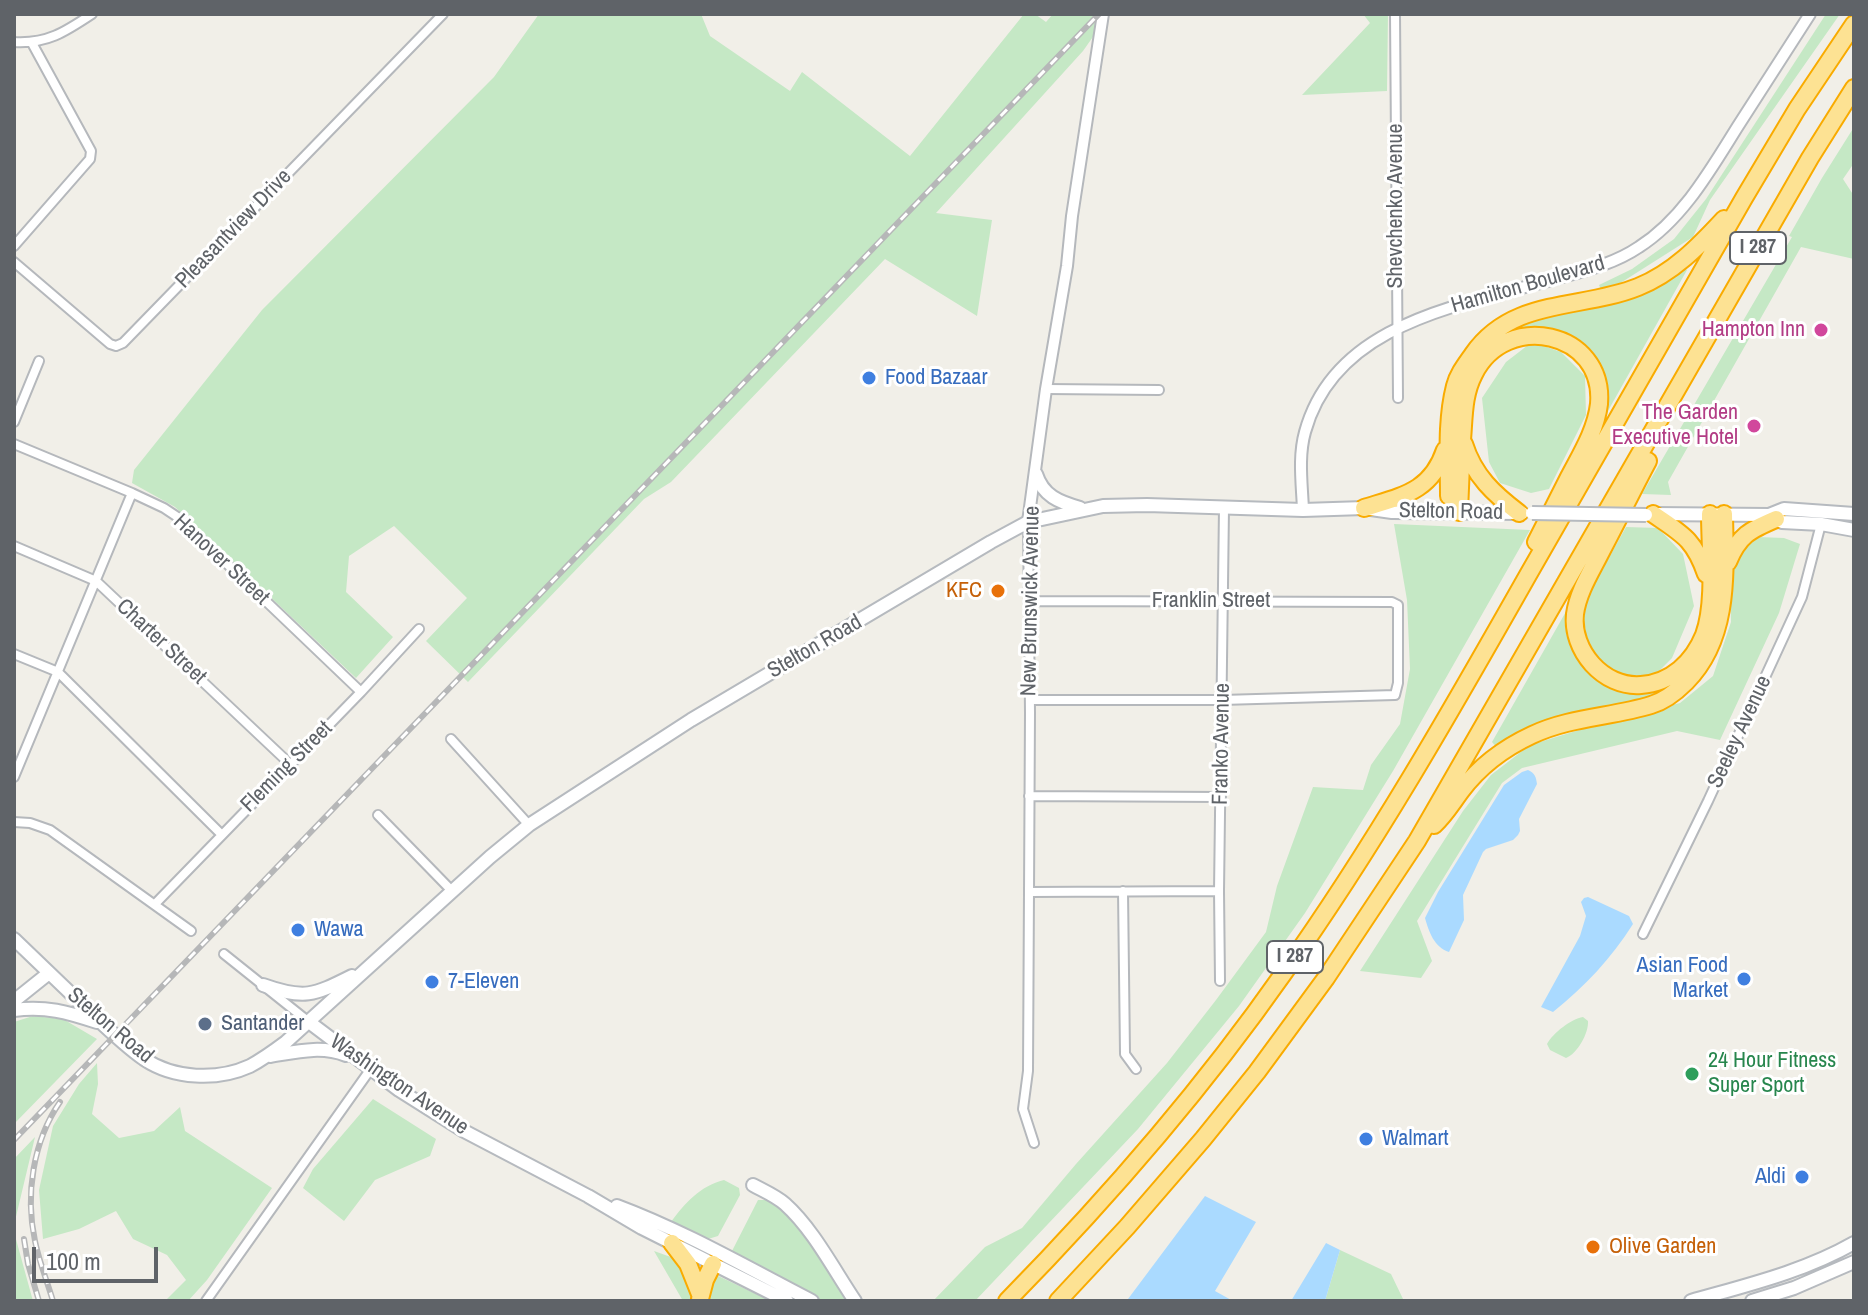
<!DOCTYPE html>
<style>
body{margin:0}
#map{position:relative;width:1868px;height:1315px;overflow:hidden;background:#f1efe8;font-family:"Archivo Narrow",sans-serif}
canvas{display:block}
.frame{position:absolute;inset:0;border:16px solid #5f6368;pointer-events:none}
.scale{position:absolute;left:32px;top:1247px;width:126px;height:36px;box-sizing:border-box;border:4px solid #5f6368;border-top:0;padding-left:10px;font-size:24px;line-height:28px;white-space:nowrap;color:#5f6368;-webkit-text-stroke:6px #fff;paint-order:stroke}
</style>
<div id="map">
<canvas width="1868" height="1315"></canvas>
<div class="frame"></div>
<div class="scale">100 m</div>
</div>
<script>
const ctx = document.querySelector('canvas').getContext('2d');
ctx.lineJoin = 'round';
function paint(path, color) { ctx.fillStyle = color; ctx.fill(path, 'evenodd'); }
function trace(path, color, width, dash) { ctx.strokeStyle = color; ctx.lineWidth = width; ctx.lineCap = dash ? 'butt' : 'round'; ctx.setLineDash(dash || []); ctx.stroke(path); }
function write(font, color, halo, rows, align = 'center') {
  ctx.font = font + ' "Archivo Narrow",sans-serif'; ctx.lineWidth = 6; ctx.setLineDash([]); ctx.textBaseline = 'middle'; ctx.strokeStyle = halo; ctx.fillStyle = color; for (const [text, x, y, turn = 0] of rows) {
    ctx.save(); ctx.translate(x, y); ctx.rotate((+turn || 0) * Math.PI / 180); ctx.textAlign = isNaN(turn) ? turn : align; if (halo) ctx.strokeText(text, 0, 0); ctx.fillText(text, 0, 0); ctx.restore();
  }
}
paint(new Path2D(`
 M539,14H701L710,36L790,91L802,72L910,156L1024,14H1035L1046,22L1053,14H1109L1083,51L936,213L992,220L977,316L885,259L671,482L644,499L468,682L426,641L467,598L394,526L349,556L346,592L393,637L356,678L175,507L132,483L134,470L262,310L494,77Z
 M1363,14H1388L1387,91L1302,95L1370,23Z
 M1826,14H1840L1710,200L1693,237L1603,294L1599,285L1632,269L1674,239L1706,199Z
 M1854,127V163L1843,179L1854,196V259L1801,247L1668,482L1671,495L1642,494L1792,237L1789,236L1822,178Z
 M1683,266L1687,270L1590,443L1602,384L1556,333L1542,329L1497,335L1513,325Z
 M1532,342L1561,352L1585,376L1586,415L1549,489L1531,493L1500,483L1489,462L1482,398L1506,362Z
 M1394,524L1530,530L1393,771L1305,913L1239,1006L1138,1129L975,1301H933L985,1247L1022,1228L1076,1164L1167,1063L1216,1000L1266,932L1277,886L1313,787L1363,790L1371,765L1400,724L1410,669L1407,600Z
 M1626,527L1658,528L1683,554L1694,606L1672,658L1657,673L1631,678L1604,666L1588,644L1582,623V606Z
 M1758,537L1784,538L1800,544L1779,613L1720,740L1677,731L1522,768L1502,783L1417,921L1432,961L1421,978L1360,971L1463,811L1491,775L1530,745L1612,720L1680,703L1713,676L1731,622L1730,575L1741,549Z
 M1568,608L1570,638L1617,688L1676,682L1648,701L1497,748L1492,742Z
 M33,1016L63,1019L97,1039L14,1124V1022Z
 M1583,1017L1588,1021C1589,1033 1577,1054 1566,1058L1550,1050L1547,1044C1553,1033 1571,1019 1583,1017Z
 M97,1063L98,1084L92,1114L119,1138L154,1131L180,1107L185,1131L272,1188L207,1280L188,1301H165L186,1280L167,1255L133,1239L116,1211L79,1229L43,1239L39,1190L53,1126L79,1084Z
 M373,1099L436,1139L430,1156L375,1180L344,1221L303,1188L313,1169Z
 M35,1137L14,1225V1159Z
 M724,1180L739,1188L740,1195L718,1236L708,1239L703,1238L671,1222C685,1203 700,1186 724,1180Z
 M758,1200H768C803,1224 826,1265 847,1301H822L732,1251Z
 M14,1232L33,1301H14Z
 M1340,1250L1391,1274L1404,1301H1325Z
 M654,1251L682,1261L696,1301H683Z
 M714,1274L771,1301H705Z`), '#c5e8c5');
paint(new Path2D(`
 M1528,770C1535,773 1536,777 1537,784L1519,819L1520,831L1518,835L1513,840L1486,849L1483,852L1463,895L1464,920L1449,952C1434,947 1429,932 1425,918L1438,892L1504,785L1522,772Z
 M1588,897L1629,916L1633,924C1611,959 1585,986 1553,1012L1541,1007L1580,936L1586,916L1581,902L1584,898Z
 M1205,1196L1256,1222L1215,1291L1233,1301H1134L1128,1299Z
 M1326,1243L1340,1250L1325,1301H1291Z`), '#aadaff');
const minor = new Path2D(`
 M1395,14L1398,398
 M14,42C47,44 65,32 92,14
 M14,246L90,159L91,151L32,43
 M14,262L110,344L116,346L123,343L443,14
 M1046,389L1159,390
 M14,422L39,361
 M14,444L132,493L164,508L179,518L361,692
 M1028,522L1030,713L1028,1071L1023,1109L1034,1143
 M14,546L96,581L290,764
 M1030,601L1392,602L1398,605V683L1395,695L1222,700H1030
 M14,654L58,672L221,834
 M451,739L529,825
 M14,777L132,493
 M1029,796L1221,797
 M378,815L452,891
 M14,822L30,823L50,830L191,931
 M1123,891L1125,1054L1136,1069
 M1029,892L1219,891
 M155,904L361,692L419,629
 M1643,934L1708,801L1802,597L1821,524
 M224,954L309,1022
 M1220,981L1219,891L1224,508
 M206,1301L370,1070`);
const tertiary = new Path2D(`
 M1303,510C1302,484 1298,457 1305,432C1335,322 1463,305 1555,279C1584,271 1614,264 1639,247C1683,219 1711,169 1738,126C1762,89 1786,51 1810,14
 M1028,522L1046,389L1067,266L1072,216L1103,14`);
const secondary = new Path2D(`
 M1036,474C1043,496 1059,502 1080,508
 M1653,514L1769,515L1784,509L1854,514
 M1769,515L1782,522L1821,524L1854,530
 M14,939C39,963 64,987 89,1011C107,1028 124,1045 144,1059C174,1079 217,1081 250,1066C263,1059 274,1051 286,1042L490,857L529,825L691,720L991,542L1028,522L1103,506L1147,505L1303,510L1364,508L1392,512L1522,513
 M263,985C305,1000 314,995 352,976
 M14,1001L49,973
 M14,1010C46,1006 67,1012 97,1022
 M309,1022L399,1090L464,1131L588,1196L642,1228L787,1301
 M270,1056C295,1052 321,1045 346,1055
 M753,1185C764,1191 776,1196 785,1204C813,1229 834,1270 855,1301
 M617,1206C684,1231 748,1268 812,1301
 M1691,1301C1747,1285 1803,1272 1854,1243
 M1752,1301L1794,1288L1854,1262`);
const motorway = new Path2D(`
 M1464,444C1474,476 1494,494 1519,513
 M1648,461C1632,491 1617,522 1601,552C1591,572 1578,592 1575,614C1571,650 1603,688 1641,685C1671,683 1693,662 1704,635C1716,603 1710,549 1710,514
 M1449,496C1449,459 1446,421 1455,386C1458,374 1466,364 1473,354C1513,297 1581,310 1638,287C1673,273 1699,246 1724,219
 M1364,508C1402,496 1431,492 1445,450
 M1459,512C1460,488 1461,464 1462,440C1464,417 1463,395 1474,374C1506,310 1605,331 1599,404C1596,430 1581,454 1569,477C1558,499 1547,520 1536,542
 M1653,514C1682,534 1694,539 1706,574
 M1728,562C1739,535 1750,530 1776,519
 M1434,825C1445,815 1452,803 1461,791C1479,767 1504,748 1532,735C1570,717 1612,717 1651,705C1665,701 1676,692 1686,682C1730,638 1725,572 1724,514
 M672,1243L688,1264L700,1294
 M700,1299L705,1280L713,1264
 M1007,1301C1107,1199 1201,1091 1283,974C1374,846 1451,711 1528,575C1600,449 1672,324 1744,198L1797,109L1854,24
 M1058,1301L1127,1227L1203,1139L1257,1072L1326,978L1417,841L1810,158L1854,88`);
trace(minor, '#b5b8bc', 12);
trace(tertiary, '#b5b8bc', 14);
trace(secondary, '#b6babf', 16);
trace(motorway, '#f9ab00', 20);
trace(minor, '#fff', 8);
trace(tertiary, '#fff', 10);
trace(secondary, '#fff', 12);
trace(motorway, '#fde293', 16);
const rail = new Path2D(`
 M14,1140L1099,14
 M24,1239L28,1264L39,1301
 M53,1301C47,1281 39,1261 35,1241C25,1195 33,1141 60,1102`);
trace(rail, '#b6b7b8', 6);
trace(rail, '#fff', 3, [9]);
const secondaryBridge = new Path2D(`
 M1532,513L1646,515`);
trace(secondaryBridge, '#b6babf', 16, []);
trace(secondaryBridge, '#fff', 12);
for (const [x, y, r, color] of [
 [1821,330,8,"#d1479c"],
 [869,378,8,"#3f7fe0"],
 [1754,426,8,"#d1479c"],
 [998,591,8,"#e8710a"],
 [298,930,8,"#3f7fe0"],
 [1744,979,8,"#3f7fe0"],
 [432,982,8,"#3f7fe0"],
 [205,1024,8,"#5c6f8a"],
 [1692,1074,8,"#2e9e5b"],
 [1366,1139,8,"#3f7fe0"],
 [1802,1177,8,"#3f7fe0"],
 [1593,1247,8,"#e8710a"]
]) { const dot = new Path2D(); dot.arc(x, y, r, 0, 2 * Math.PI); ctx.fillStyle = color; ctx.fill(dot); trace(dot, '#fff', 3); }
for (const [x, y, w] of [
 [1758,248,56],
 [1295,957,56]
]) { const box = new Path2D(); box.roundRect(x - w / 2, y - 16, w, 32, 6); ctx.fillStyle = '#fff'; ctx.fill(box); trace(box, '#5f6368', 2); }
write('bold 20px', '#5f6368', null, [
 ["I 287",1758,248],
 ["I 287",1295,957]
]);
write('22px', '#5f6368', '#fff', [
 ["Shevchenko Avenue",1396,206,-90],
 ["Pleasantview Drive",234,229,-46],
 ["Hamilton Boulevard",1528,285,-16],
 ["Stelton Road",1451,512,1],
 ["Hanover Street",221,560,43],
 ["New Brunswick Avenue",1031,601,-89],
 ["Franklin Street",1211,601],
 ["Charter Street",161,642,43],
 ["Stelton Road",815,647,-30],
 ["Seeley Avenue",1740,732,-65],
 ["Franko Avenue",1222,744,-89],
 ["Fleming Street",287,767,-45],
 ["Stelton Road",110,1026,40],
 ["Washington Avenue",399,1085,34]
]);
write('22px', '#b23c85', '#fff', [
 ["Hampton Inn",1805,330],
 ["The Garden",1738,413],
 ["Executive Hotel",1738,438]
], 'right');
write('22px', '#366cbe', '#fff', [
 ["Food Bazaar",885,378],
 ["Wawa",314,930],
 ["Asian Food",1728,966,"right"],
 ["Market",1728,991,"right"],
 ["7-Eleven",448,982],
 ["Walmart",1382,1139],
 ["Aldi",1786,1177,"right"]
], 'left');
write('22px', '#c56008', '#fff', [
 ["KFC",982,591],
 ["Olive Garden",1609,1247,"left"]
], 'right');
write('22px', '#4e5e75', '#fff', [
 ["Santander",221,1024]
], 'left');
write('22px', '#27864d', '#fff', [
 ["24 Hour Fitness",1708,1061],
 ["Super Sport",1708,1086]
], 'left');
</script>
